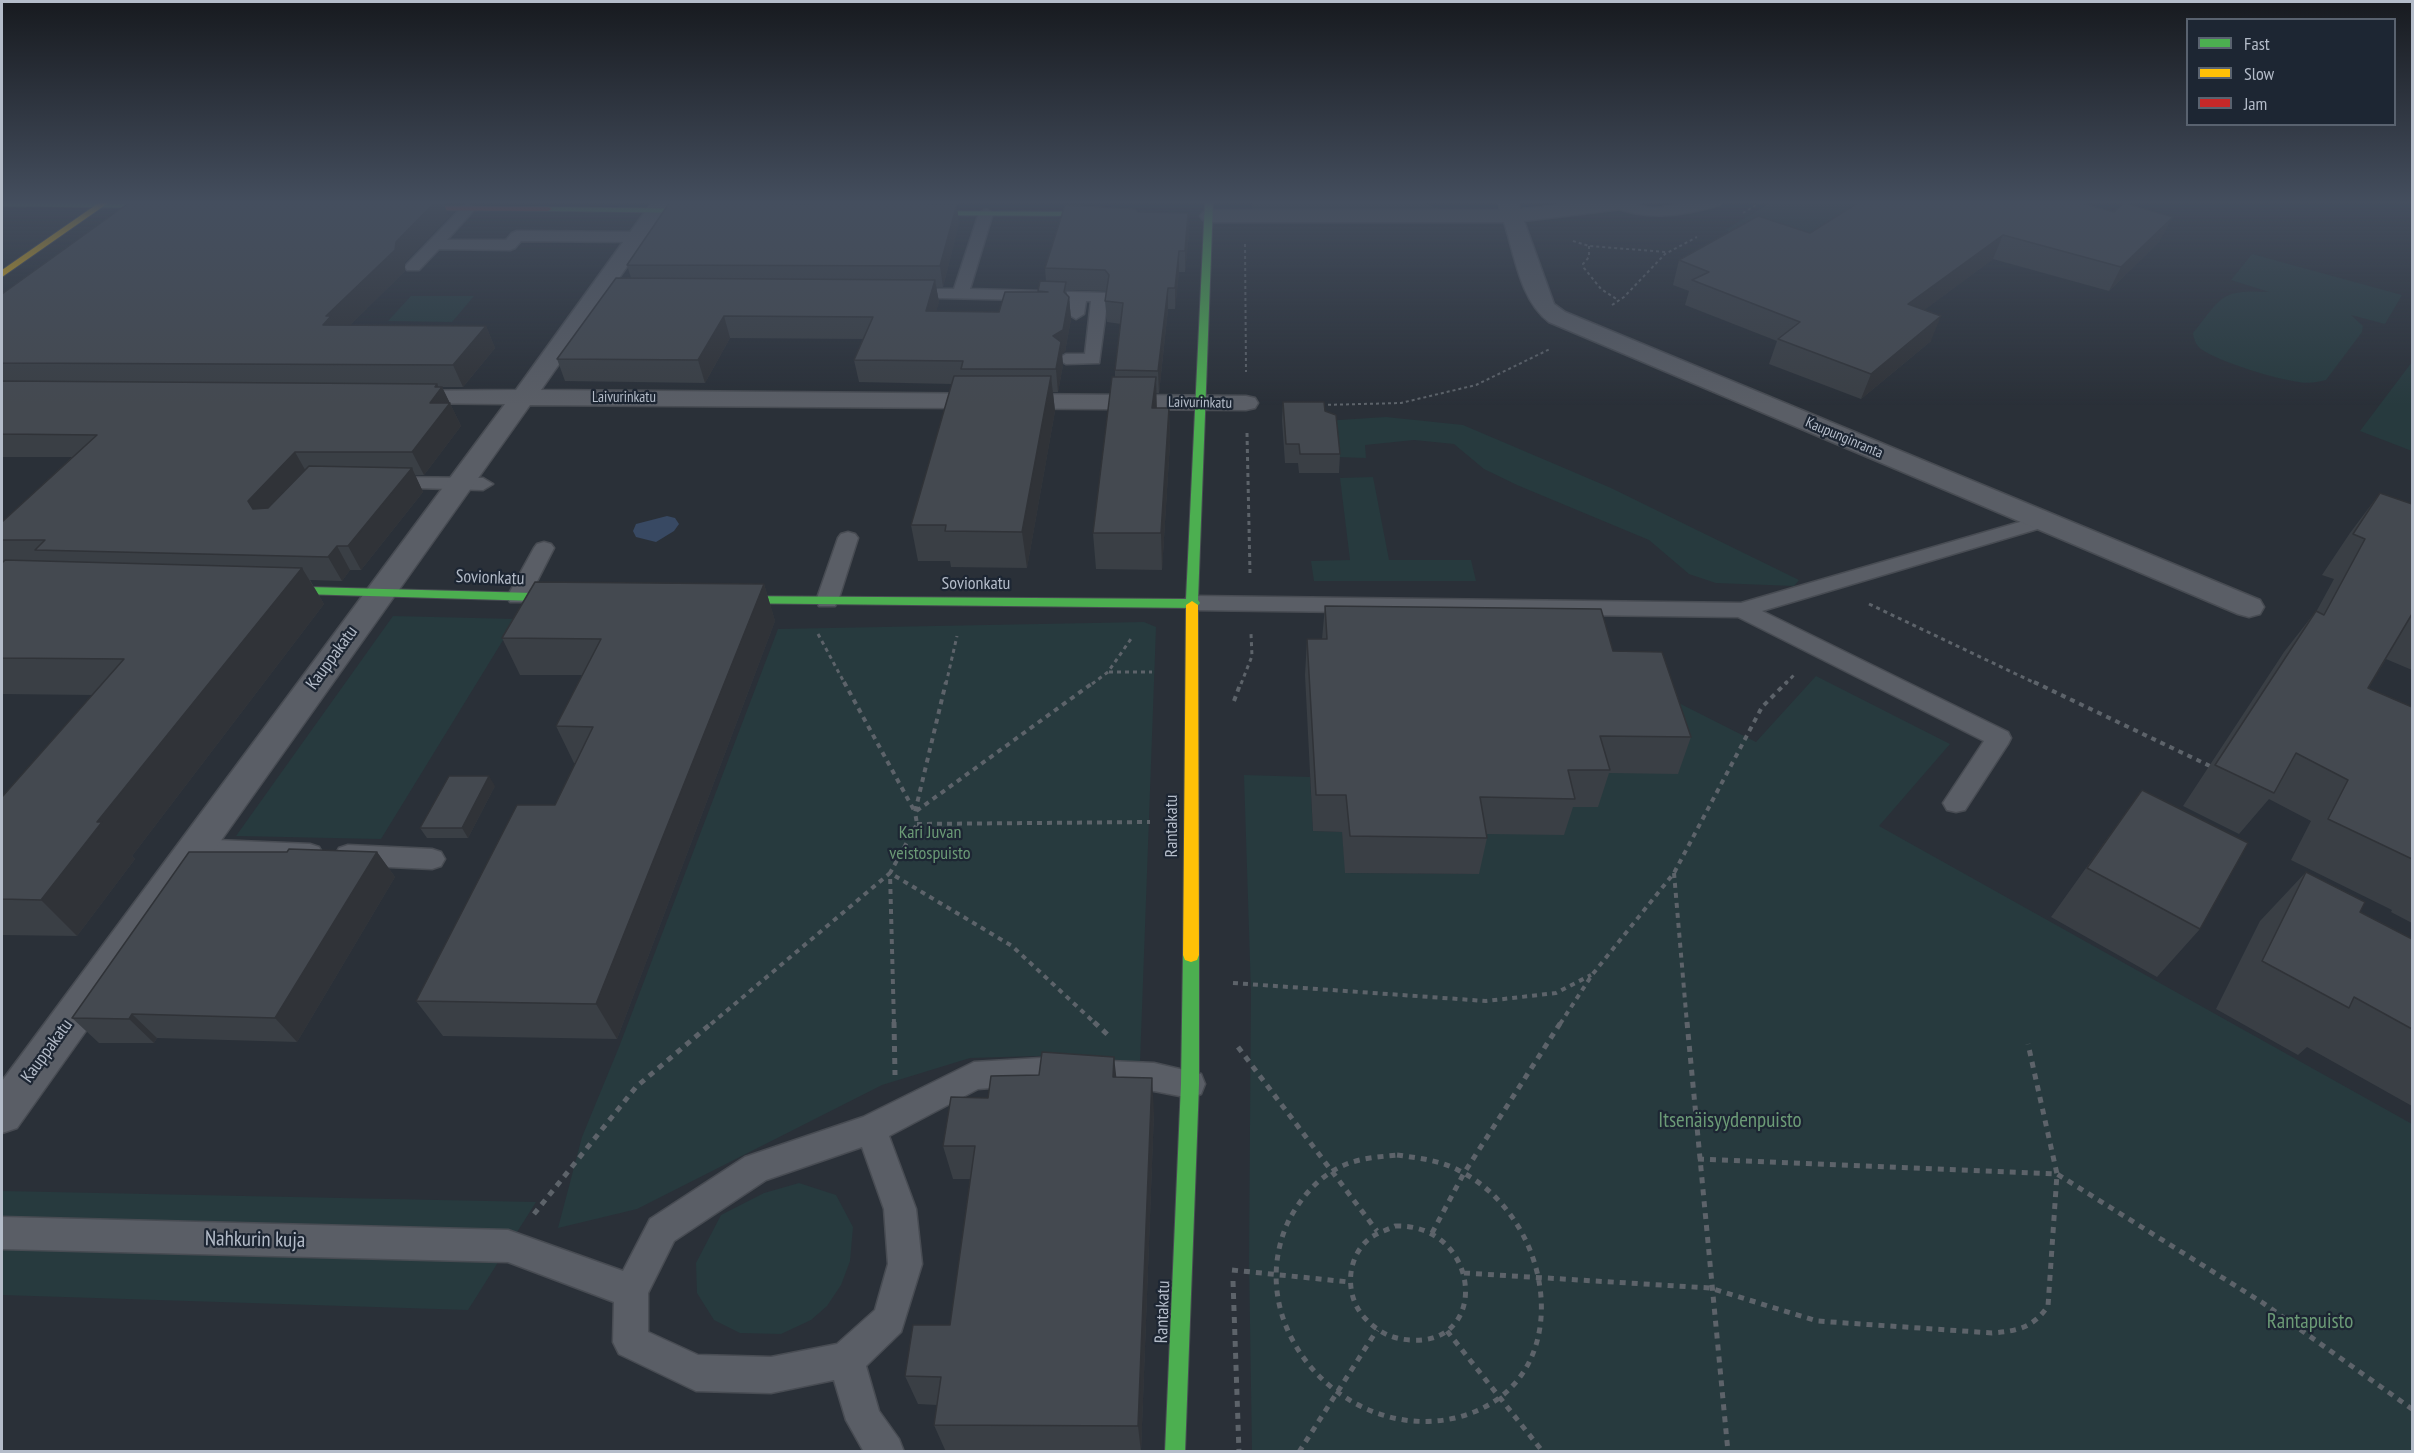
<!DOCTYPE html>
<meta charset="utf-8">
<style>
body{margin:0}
#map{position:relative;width:2414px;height:1453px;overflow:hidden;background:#2a3038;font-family:"PT Sans Narrow",sans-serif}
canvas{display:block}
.frame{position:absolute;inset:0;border:3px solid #b4bcc9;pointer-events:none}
.legend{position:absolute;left:2186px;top:18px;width:210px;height:108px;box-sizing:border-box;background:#1d2633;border:2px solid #59626f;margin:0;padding:8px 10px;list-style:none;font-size:18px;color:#b4bcc9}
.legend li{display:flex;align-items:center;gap:12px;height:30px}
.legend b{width:30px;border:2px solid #59626f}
</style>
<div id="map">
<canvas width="2414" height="1453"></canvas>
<div class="frame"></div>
<ul class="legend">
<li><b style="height:8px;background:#4caf50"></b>Fast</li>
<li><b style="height:8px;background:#ffc107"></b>Slow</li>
<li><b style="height:8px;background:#c62828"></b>Jam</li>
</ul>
</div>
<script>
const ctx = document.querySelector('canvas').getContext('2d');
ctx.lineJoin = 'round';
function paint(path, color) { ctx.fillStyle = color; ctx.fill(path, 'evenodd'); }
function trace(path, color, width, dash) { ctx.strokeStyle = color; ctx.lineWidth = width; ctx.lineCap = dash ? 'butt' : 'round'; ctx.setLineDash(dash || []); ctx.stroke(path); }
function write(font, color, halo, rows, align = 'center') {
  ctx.font = font + ' "PT Sans Narrow",sans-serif'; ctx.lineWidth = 4.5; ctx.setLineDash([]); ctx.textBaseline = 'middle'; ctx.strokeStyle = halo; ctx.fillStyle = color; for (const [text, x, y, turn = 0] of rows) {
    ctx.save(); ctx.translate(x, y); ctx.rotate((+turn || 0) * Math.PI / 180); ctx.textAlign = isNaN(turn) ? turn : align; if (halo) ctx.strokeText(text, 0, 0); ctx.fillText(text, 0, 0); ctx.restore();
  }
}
paint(new Path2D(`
 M1252,202H1404L1427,204L1439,209H1252Z
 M1771,202H1886L1802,257L1725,230Z
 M2252,254L2402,295L2385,324L2351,315L2363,326L2362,332L2326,380C2317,382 2308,384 2299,382C2276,379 2219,362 2201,349C2196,345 2194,340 2193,333C2222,297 2220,289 2269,292L2231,280Z
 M411,296H474L452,322L388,321Z
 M2412,362V451L2360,431Z
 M1386,417L1463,425L1611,488L1799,580L1794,586L1716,583L1689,574L1649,540L1517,485L1484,469L1454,444L1414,440L1365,445L1366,458L1337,457L1323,421Z
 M1373,477L1389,560H1471L1476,581H1314L1311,561L1350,560L1340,478Z
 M393,616L516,619L381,839L236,836Z
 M1144,622L1156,627L1140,1063L1070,1055L970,1058L882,1085L637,1209L558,1228L582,1137L619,1047L778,629Z
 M1816,676L1950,744L1879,826L2412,1124V1451H1252L1249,1260L1251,992L1244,775L1310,777L1313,831L1342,832L1346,873L1479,874L1472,834L1558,807L1589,773L1651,689L1756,742Z
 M799,1183L836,1195L853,1227L850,1261L841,1285L827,1306L811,1320L781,1334L740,1333L714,1320L697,1293L696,1263L721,1215L764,1193Z
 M2,1191L536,1202L468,1310L2,1295Z`), '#273a3e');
paint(new Path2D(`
 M667,516L675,518L679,524L674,531L656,542L636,537L633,531L636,524Z`), '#384963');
const lane = new Path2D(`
 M1611,202L1654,208L1699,202H1722L1720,205C1682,216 1650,221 1612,207Z
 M468,205L475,209L447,240H506L512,233L517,231L638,232L646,237L638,242L521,241L515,248L510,250L439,249L419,270H407L405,267L407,264L463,206Z
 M986,209L993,213L970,289L1106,293L1108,296L1099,363L1066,364L1057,359L1066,354H1085L1091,301H1086L1084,314L1076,319L1068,314L1070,301L899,297L897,294L905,289H954L979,213Z
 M388,477L483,478L493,484L483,490L381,487L378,483L381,479Z
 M2044,515L2051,517L2054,521L2051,525L1762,611L2008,732L2011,738L2008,744L1965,810L1956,812L1947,810L1943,803L1984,741L1738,617L1194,610L1186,608L1183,603L1186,598L1194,596L1741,603Z
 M848,532L855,534L858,538L838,601L835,606H819L816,601L838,538L841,534Z
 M544,542L551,544L554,548L529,597L526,602H510L507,597L534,548L537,544Z
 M193,839L310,844L319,847L323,854L319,861L310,864L193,859L184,856L180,849L184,842Z
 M348,845L432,849L441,852L445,859L441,866L432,869L348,865L339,862L335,855L339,848Z
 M1041,1058L1154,1063L1201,1074L1205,1084L1201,1094L1190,1098L1154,1091L1041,1084L978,1089L889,1136L916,1209L922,1264L901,1332L866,1366L879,1411L899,1439L904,1452H864L846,1420L834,1380L771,1393L696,1391L619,1354L613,1342L614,1302L508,1262L2,1249V1217L508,1230L623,1271L650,1219L745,1157L863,1117L974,1062ZM862,1147L884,1209L888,1264L875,1310L837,1344L771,1357L698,1355L648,1332V1293L674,1241L766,1180Z`);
const street = new Path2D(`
 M652,202H672L541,390L1246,396L1255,398L1258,403L1255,408L1246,410L530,405L17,1128L2,1133V1081L505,404L402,403L393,401L390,396L393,391L516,390Z
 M1498,202H1518L1520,209L1591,202H1641L1638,206L1631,208L1524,221L1554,304L1565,312L2260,600L2264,607L2260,614L2249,617L2238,614L1549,322C1520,300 1515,256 1504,222H1210L1203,220L1200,216L1203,212L1210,210H1500Z`);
const fast = new Path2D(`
 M2,202L171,204L175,206L171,208L2,206Z
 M1205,202H1213L1198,600L1200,603L1196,608L721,603L719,600L721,597L725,596L1186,599Z
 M545,207L708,209L712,211L708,213L548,211H545Z
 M909,211L1107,212L1111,214L1107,216L912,215H909Z
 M272,586L571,594L577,598L571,602L268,593L266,590Z
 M1191,948L1197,950L1199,955V1084L1185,1452H1165L1181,1084L1183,955L1185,950Z`);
const slow = new Path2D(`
 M100,202L108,203L2,277V270Z
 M1192,601L1198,605L1199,955L1197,960L1191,962L1185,960L1183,955L1186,605Z`);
const jam = new Path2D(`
 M399,206L548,207L552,209L548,211L402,210L398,208Z`);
trace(lane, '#484c53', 3);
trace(street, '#484c53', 3);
trace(fast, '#484c53', 2);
trace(slow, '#484c53', 2);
trace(jam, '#484c53', 2);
trace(new Path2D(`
 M1743,213L1761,202
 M1573,241L1589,246L1666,252
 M1245,244L1246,372
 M1589,246V257L1583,264L1584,268L1601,289L1618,300
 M1612,305L1624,297L1665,254L1697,237
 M1322,405L1401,403L1476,385L1550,349`), '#5d636a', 2, [3, 3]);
trace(new Path2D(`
 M1247,433L1250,573
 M1869,604L2037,684
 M818,634L845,684
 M1109,672H1152
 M946,684L957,636
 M1092,684L1108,672L1133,636
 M1241,684L1252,656L1251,634
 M1785,684L1796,673`), '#5d636a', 3, [4, 4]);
trace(new Path2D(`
 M844,682L915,812L1094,682
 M2034,682L2212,767
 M1234,701L1241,682
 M917,824L1150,822
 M1674,873L1687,1024
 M1233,983L1486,1001L1556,993L1591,975
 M711,1024L890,873L1012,946L1096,1024
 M894,1024L890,873L917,824L915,812L946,682
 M1560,1024L1592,975L1674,873L1762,707L1787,682`), '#5d636a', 4, [5, 5]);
trace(new Path2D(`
 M894,1022L895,1075
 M1094,1022L1109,1036
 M1687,1022L1728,1452
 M1238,1047L1377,1231
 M1397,1155C1418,1158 1439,1160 1458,1170C1559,1220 1580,1388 1455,1418C1346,1443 1240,1328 1288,1222C1299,1200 1317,1178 1340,1167C1358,1158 1378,1157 1397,1155Z
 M1698,1159L2057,1174L2263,1303L2412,1409
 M534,1214L636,1087L713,1022
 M1395,1226C1480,1223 1492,1346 1410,1340C1391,1339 1376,1331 1363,1316C1344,1293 1347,1256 1370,1238C1377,1233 1387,1230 1395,1226Z
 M1432,1233L1464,1173L1561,1022
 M1232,1270L1349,1282
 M1464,1273L1710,1288L1817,1321L1992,1333C2017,1331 2033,1328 2048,1306L2057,1174L2028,1044
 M1233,1281L1239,1452
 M1447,1331L1543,1452
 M1299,1452L1377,1330`), '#5d636a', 5, [6, 6]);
paint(lane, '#5a5e66');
paint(street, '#5a5e66');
paint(fast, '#4caf50');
paint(slow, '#ffc107');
paint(jam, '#c62828');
paint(new Path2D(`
 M358,202H443L449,217L405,262V271L350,325L486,326L495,348L463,387H442L461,426L424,475H415L423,492L361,570H350L342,581L310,580L324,604L132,856L135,859L77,936L2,935V797L92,695L2,694V522L72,457H2V294Z
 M1859,202L2160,241L2109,291L1993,259L1924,310L1931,341L1861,399L1769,364L1777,341L1685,305L1689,291L1673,285L1679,260L1810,233Z
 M1138,212L1188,213L1189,233L1185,272H1179L1175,309H1168L1159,393H1156V408H1169L1170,443L1162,570L1096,569L1093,533L1115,377V370L1121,324L1107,322L1105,301L1106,291L1066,290L1067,294L1069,297L1071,319L1065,352L1062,354L1063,365L1058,392H1053L1055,411L1027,568L951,567L950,561H918L911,525L952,384L859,382L854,360L864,339L730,338L705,383L565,381L557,359L631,278L627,265L959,223L943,287H936L939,302L936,311L999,312L1038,292V291L1046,281L1045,268Z
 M1283,402L1325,411L1340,454L1339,473H1299L1298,463H1285L1282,421Z
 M2380,493L2412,504V670L2386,659L2368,688L2412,707V923L2391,912L2392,910L2291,860L2311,821L2269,799L2239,834L2183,806L2284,652L2316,611V612L2334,579L2322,575L2350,533Z
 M764,584L775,621L617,1039L443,1036L416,1001L555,805L575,763H574L556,726L582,675H520L502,638Z
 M1325,606L1613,651L1691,737L1678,774L1609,773L1598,807H1573L1564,835L1487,834V838L1479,874L1345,873L1342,832L1313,831L1305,675L1307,639H1322Z
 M495,786L468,838H427L420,828Z
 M2142,790L2200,929L2157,977L2051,917L2106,840Z
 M377,852L395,877L297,1042L157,1038L154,1043H99L72,1018Z
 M2306,872L2360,912L2412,939V1106L2307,1047L2298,1055L2216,1009L2260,921Z
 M1116,1077L1154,1112L1141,1452H946L934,1425L937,1405L918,1404L905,1376L950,1325L970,1179H953L943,1146L988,1098Z`), '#3a3f45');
paint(new Path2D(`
 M435,202H443L449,217L405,262V271L341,334L323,325L326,316L396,242Z
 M957,204L959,223L943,287L940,266Z
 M1188,213L1189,233L1185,272V251Z
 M2173,217L2160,241L2109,291L2121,267Z
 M2003,235L1993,259L1899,329L1908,304Z
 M1179,251V272L1175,309V288Z
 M935,280L939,302L930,333L926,311Z
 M1168,288V309L1159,393L1158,371Z
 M1069,297L1071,319L1065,352L1062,354L1063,365L1058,392L1053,336Z
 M724,316L730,338L705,383L698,360Z
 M1941,316L1931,341L1861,399L1871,374Z
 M486,326L495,348L463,387L453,365Z
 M1051,376L1055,411L1027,568L1022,532Z
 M1156,377L1157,412L1152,408Z
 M437,384L440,390L442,387L461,426L424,475L412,452L435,387Z
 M1169,408L1170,443L1162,570L1161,533Z
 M295,452L308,475L262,525L248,501Z
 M412,468L423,492L361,570L348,546Z
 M337,546L350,570L342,581L328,557Z
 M302,568L324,604L132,856L135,859L77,936L41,900L97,822Z
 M764,584L775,621L617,1039L596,1004Z
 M489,776L495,786L468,838L462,828Z
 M377,852L395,877L297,1042L275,1018Z
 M132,1014L157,1038L154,1043L129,1019Z
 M1114,1057L1118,1091L1113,1077Z
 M1152,1078L1154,1112L1141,1452L1138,1426Z`), '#303338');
const building = new Path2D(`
 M130,202H435L396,242L395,250L326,316H331L323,325L486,326L453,365L2,363V294Z
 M670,202H749L810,204L811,202H860L957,204L940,266L627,265Z
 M1859,202H2078L2114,212L2124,203L2173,217L2121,267L2003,235L1908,304L1941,316L1871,374L1778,339L1800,322L1692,280L1709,272L1679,260L1758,216L1810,233Z
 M1065,205L1135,209L1138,212L1188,213L1185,251H1179L1175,288H1168L1158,371L1115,370L1123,303L1105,301L1109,275L1105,270L1045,268Z
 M616,278L935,280L926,311L999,312L1005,292H1048L1038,291L1040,281L1066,282L1064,292L1069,297L1063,330L1053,336L1061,342L1056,369H961L963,361L854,360L873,317L724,316L698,360L557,359Z
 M954,376H1051L1022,532L945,531L946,525H911Z
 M1112,377H1156L1152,408H1169L1161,533H1093Z
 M2,381L437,384L435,387H442L430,403H450L412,452H295L248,501L253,509L268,508L309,466L412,468L348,546H337L328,557L35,550L45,540H2V522L97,435L2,434Z
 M1283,402H1324L1325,411L1336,415L1340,454H1300L1299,444H1286Z
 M2380,493L2412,504V614L2368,688L2412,707V859L2328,819L2348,780L2296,753L2274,793L2215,765L2316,611L2324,615L2365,539L2353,534Z
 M5,560L302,568L97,822H102L41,900L2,899V797L124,659L2,658V563Z
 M535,582L764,584L596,1004L416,1001L517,805H555L593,727L556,726L601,639L502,638Z
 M1325,606L1601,609L1613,651L1662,652L1691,737L1600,736L1610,770H1568L1575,799L1480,797L1487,838L1350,836L1346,795H1316L1307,639H1327Z
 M449,776H489L462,828H420Z
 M2142,790L2248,843L2200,929L2087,868Z
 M289,849L377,852L275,1018L132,1014L129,1019L72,1018L189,852H287Z
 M2306,872L2365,902L2360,912L2412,939V1029L2354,997L2349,1008L2262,961Z
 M1042,1052L1114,1057L1113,1077L1152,1078L1138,1426L934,1425L941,1377L905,1376L913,1325H950L975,1146H943L951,1097L988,1098L991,1076L1039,1075Z`);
paint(building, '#444950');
trace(building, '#303338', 1.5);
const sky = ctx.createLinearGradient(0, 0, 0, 405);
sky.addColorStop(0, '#171a1f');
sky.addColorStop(0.5, '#444e5e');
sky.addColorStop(1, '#444e5e00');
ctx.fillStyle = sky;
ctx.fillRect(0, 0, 2414, 405);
write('15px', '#b4bcc9', '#1d2633', [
 ["Laivurinkatu",624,398],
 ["Laivurinkatu",1200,403,1],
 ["Kaupunginranta",1844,438,23]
]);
write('18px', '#b4bcc9', '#1d2633', [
 ["Sovionkatu",490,578,2],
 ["Sovionkatu",976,584],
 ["Kauppakatu",332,658,-54],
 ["Rantakatu",1172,826,-90],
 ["Kauppakatu",47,1051,-54],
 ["Rantakatu",1163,1312,-88]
]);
write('18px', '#6b9a76', '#1d2633', [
 ["Kari Juvan",930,833],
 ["veistospuisto",930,854]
]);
write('21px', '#6b9a76', '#1d2633', [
 ["Itsenäisyydenpuisto",1730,1121],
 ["Rantapuisto",2310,1322]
]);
write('21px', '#b4bcc9', '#1d2633', [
 ["Nahkurin kuja",255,1240,1]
]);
</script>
